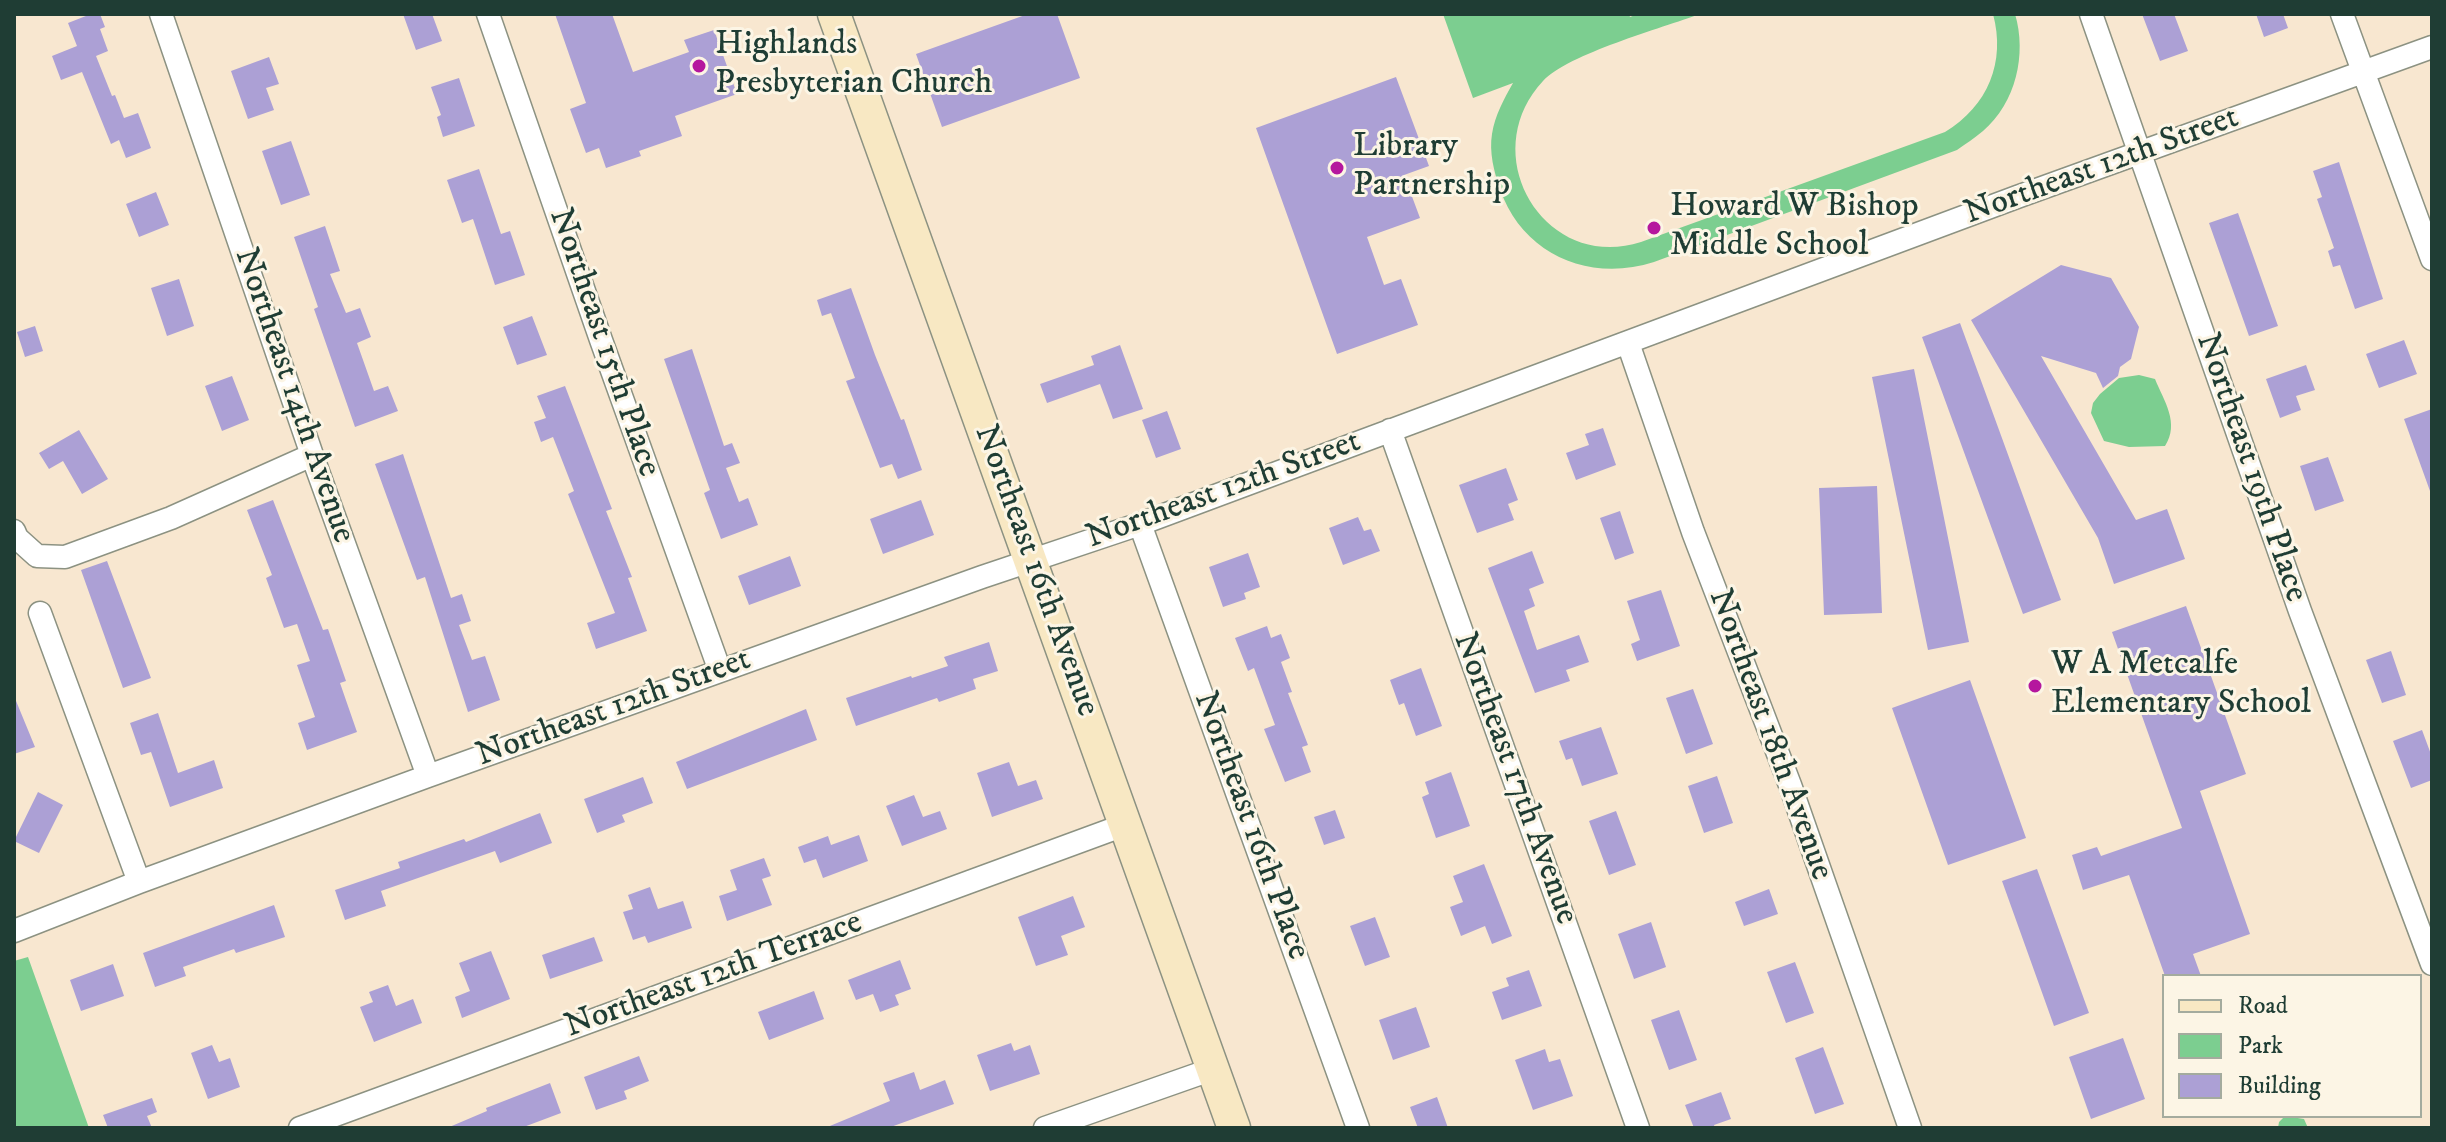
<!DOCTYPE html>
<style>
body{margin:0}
#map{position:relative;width:2446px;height:1142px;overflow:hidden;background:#f8e7d0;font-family:"IM FELL DW Pica",serif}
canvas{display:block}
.frame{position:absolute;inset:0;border:16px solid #1f3d34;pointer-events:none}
.legend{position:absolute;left:2162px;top:974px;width:260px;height:144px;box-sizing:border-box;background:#fcf5e5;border:2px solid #a4ab9e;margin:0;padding:10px 14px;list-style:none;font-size:24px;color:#1f3d34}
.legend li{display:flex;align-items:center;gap:16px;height:40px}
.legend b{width:40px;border:2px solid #a4ab9e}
</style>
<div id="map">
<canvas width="2446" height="1142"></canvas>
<div class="frame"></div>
<ul class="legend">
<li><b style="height:10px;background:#f8e8c3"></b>Road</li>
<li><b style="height:22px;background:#7cce90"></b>Park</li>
<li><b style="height:22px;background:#aca0d5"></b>Building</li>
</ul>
</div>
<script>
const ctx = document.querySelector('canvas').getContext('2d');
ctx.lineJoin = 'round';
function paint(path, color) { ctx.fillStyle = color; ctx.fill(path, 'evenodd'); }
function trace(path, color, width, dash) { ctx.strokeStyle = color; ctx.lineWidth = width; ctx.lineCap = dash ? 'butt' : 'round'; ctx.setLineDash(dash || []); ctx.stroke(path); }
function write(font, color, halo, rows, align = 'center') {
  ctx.font = font + ' "IM FELL DW Pica",serif'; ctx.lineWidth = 6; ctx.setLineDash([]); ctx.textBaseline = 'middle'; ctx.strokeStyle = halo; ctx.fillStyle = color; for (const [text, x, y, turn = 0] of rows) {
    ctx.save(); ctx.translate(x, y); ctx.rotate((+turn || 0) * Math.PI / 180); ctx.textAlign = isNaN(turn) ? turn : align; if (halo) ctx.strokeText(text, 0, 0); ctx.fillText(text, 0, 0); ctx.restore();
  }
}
paint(new Path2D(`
 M1443,14H1629L1630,17L1638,14H1700C1662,28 1568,54 1543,81C1474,155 1545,273 1641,242L1945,132C1988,106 2006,62 1993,14H2015C2027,54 2016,103 1983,131C1975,138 1965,144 1957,150L1654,262C1589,283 1522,254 1500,189C1494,172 1489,152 1492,134C1495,115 1504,99 1513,83L1473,98Z
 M2139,375L2155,379C2164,401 2180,423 2165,446L2129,447L2104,441L2091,413L2093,403L2100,394L2119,378Z
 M28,957L89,1128H14V961Z
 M2285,1116L2304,1119L2308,1128H2278L2279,1122Z`), '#7cce90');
paint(new Path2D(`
 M91,14H100L105,27L100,29L108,51L96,56L112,96L115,95L124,118L138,113L151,148L126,158L119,140L111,144L82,72L61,80L52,56L77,46L68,23Z
 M403,14H432L442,41L416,50Z
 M555,14H612L633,72L689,52L684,40L714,30L737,94L675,116L682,136L639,151L641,156L606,168L599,148L586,153L570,109L586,103Z
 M1028,14H1057L1080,78L942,127L916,54Z
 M2142,14H2174L2188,51L2160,61Z
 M2256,14H2283L2288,28L2264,37Z
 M269,57L279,84L266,88L274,110L248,119L231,71Z
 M1396,77L1429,166L1404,175L1420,218L1367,237L1384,285L1401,279L1418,325L1337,354L1256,128Z
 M459,78L475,126L443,137L437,117L441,115L431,87Z
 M291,141L310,195L281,205L262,151Z
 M2339,162L2383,299L2355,309L2340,265L2333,267L2328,251L2334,248L2317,199L2322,197L2313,171Z
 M479,169L501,234L510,231L525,275L495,285L473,219L462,223L447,180Z
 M156,192L169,225L139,237L126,204Z
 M2238,213L2278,326L2249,336L2209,223Z
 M325,226L340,271L330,274L346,313L360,308L371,337L357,343L374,391L388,386L398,411L355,427L314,309L318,307L294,237Z
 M2061,265L2111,278L2139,327L2131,359L2120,367L2118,376L2103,388L2096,373L2041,356L2136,520L2167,509L2185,559L2114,584L2098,538L1971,320Z
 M179,279L194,326L167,336L151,288Z
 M851,288L875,355L901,420L904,419L922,470L898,479L892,464L880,468L846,381L855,378L831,313L822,316L817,300Z
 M532,316L547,355L517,365L503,327Z
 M1960,323L2061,600L2023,614L1922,337Z
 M35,326L43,351L25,357L17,332Z
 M2404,340L2417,374L2379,388L2366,354Z
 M1120,345L1143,409L1113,419L1100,384L1047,403L1040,384L1094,365L1091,356Z
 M692,349L724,446L732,443L740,463L726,468L739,502L748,498L758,525L721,539L704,493L710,490L664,359Z
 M2306,365L2315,390L2296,396L2301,410L2280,418L2266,379Z
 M1914,369L1969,642L1928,650L1872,377Z
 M232,376L249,420L222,431L205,386Z
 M565,386L612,509L606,511L632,577L628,578L647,631L596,649L587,623L615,613L568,494L574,491L553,437L541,442L534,422L546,418L537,396Z
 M2432,409V491H2430L2404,419Z
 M1167,411L1181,449L1156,458L1142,420Z
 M1603,428L1616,465L1576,480L1566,453L1589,445L1585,434Z
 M79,430L108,479L82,494L63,461L49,469L39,453Z
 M403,454L451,598L462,594L471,621L459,625L472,660L485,656L500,700L468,712L425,577L417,580L375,464Z
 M2328,457L2344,501L2315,511L2300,466Z
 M1506,468L1518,500L1508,504L1514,520L1477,533L1459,485Z
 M1877,486L1882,613L1824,615L1819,488Z
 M273,500L323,630L328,629L346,681L340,683L357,732L307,750L298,723L315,717L297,665L310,661L297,624L284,628L266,578L272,575L247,510Z
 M921,500L934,535L883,554L870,519Z
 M1620,511L1634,553L1615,560L1600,518Z
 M1358,517L1364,531L1371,529L1380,551L1343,565L1329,528Z
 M1532,551L1544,583L1529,589L1535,606L1524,611L1537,650L1579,635L1589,662L1566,670L1570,681L1535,693L1488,568Z
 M1248,553L1260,587L1244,593L1246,599L1223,607L1209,567Z
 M790,556L801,586L749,605L738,576Z
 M107,561L151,678L123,688L81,570Z
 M1661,590L1680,646L1637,661L1631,644L1640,640L1627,601Z
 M2186,606L2246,774L2200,791L2250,934L2193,954L2201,976H2165L2129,875L2083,890L2072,855L2097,847L2101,856L2182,828L2112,632Z
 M1267,626L1271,638L1281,634L1290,658L1281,662L1292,692L1288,693L1308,745L1302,747L1311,772L1285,782L1264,729L1275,725L1254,668L1248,671L1235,638Z
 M989,642L998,671L973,679L976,689L939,702L937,698L856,726L846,698L911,676L912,678L948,666L944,657Z
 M2391,651L2406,695L2382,703L2366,660Z
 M1421,668L1442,726L1416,736L1404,703L1399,705L1390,680Z
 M1970,680L2026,838L1948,865L1892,708Z
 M1693,689L1713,744L1686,754L1666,698Z
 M14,696L35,747L14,754Z
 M806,709L817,740L687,789L676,762Z
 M158,713L178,773L214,760L223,788L170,807L151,752L141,755L130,723Z
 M1601,727L1618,774L1582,786L1572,758L1566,760L1559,741Z
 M2422,730L2432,757V780L2411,788L2393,741Z
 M1009,762L1018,786L1036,780L1043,799L992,817L977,773Z
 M1451,772L1470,826L1436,838L1422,797L1429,794L1425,782Z
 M1717,776L1733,823L1704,833L1688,786Z
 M643,777L653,803L622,815L625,822L597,833L584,799Z
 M38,792L63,805L39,853L14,841Z
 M914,795L923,817L940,811L947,829L902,846L886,806Z
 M1335,810L1345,838L1324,845L1314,817Z
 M1616,811L1636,865L1609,875L1589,821Z
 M540,813L552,843L500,863L495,851L381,891L386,906L345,920L335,890L400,868L398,862L464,839L466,842Z
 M859,835L868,861L823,878L816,859L804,863L798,847L828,836L831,845Z
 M764,858L771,876L762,879L772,905L727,921L719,896L737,890L730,870Z
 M1484,864L1512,936L1492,944L1485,926L1461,936L1450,907L1463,902L1453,876Z
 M2037,869L2089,1013L2054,1026L2002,881Z
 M650,887L658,909L683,901L692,928L648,943L645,936L633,940L623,912L633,909L628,895Z
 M1769,889L1778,914L1744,926L1735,902Z
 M1073,896L1085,927L1061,936L1068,955L1036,966L1018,917Z
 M274,905L285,937L236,953L234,949L183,967L186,976L155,987L143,953Z
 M1375,917L1390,957L1365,966L1350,926Z
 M1651,922L1666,967L1634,979L1618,934Z
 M594,937L603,961L550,979L542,955Z
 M491,951L510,999L462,1018L455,997L470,991L459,963Z
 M900,960L911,989L895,995L899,1005L880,1012L873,994L856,1000L848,980Z
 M1795,962L1814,1013L1786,1023L1767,972Z
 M113,964L124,996L81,1011L70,980Z
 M1529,970L1542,1006L1502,1020L1492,992L1509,986L1506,978Z
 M388,985L396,1006L413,999L422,1023L374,1042L360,1007L373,1002L369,992Z
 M814,991L824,1019L769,1040L758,1012Z
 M1416,1007L1430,1047L1393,1060L1379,1020Z
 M1679,1010L1697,1060L1669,1070L1651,1020Z
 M2123,1038L2145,1099L2091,1119L2069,1057Z
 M1011,1043L1014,1051L1030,1045L1040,1074L990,1091L977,1055Z
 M212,1045L219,1062L230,1058L240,1087L208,1099L191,1053Z
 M1823,1047L1844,1104L1815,1114L1795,1058Z
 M1545,1049L1549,1062L1560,1059L1573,1096L1533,1110L1515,1060Z
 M639,1056L649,1081L624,1091L627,1099L596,1110L584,1077Z
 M914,1072L920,1090L945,1080L954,1104L888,1128H825L890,1101L883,1083Z
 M550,1083L561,1113L521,1128H447L487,1111L486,1108Z
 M1721,1092L1731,1119L1714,1125L1715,1128H1694L1685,1105Z
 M1437,1097L1448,1128H1418L1410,1107Z
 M152,1098L157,1112L147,1116L152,1128H108L103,1115Z`), '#aca0d5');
const street = new Path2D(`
 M161,14L312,455L428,776
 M488,14L601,340L720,671
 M2091,14L2300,611L2432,964
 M2342,14L2432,259
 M1628,343L1693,532L1790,785L1910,1128
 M1390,430L1638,1128
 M1140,524L1358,1128
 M14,531L17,538L37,556L65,557L171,518L312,455
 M40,613L139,882
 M14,931L139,882L428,776L982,577L1140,524L2017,197L2432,47
 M300,1128L1127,824
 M1045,1128L1213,1069`);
const secondary = new Path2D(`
 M834,14L1234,1128`);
trace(street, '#8c9282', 25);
trace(secondary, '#8c9282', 35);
trace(street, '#fff', 22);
trace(secondary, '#f8e8c3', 32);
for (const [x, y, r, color] of [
 [699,66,8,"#b5179e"],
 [1337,168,8,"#b5179e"],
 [1654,228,8,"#b5179e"],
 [2035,686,8,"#b5179e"]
]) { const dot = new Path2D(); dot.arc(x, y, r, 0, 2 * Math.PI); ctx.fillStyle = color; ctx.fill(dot); trace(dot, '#fcf5e5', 3); }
write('34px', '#1f3d34', '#fcf5e5', [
 ["Highlands",715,46],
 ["Presbyterian Church",715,85],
 ["Library",1353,148],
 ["Partnership",1353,187],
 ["Howard W Bishop",1670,208],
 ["Middle School",1670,247],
 ["W A Metcalfe",2051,666],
 ["Elementary School",2051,705]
], 'left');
write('34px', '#1f3d34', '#fcf5e5', [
 ["Northeast 12th Street",2102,167,-20],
 ["Northeast 15th Place",603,343,71],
 ["Northeast 14th Avenue",293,396,71],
 ["Northeast 19th Place",2250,468,71],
 ["Northeast 12th Street",1224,491,-20],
 ["Northeast 16th Avenue",1035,571,70],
 ["Northeast 12th Street",614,709,-20],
 ["Northeast 18th Avenue",1769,735,70],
 ["Northeast 17th Avenue",1514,779,70],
 ["Northeast 16th Place",1250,826,70],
 ["Northeast 12th Terrace",714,976,-20]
]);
</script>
